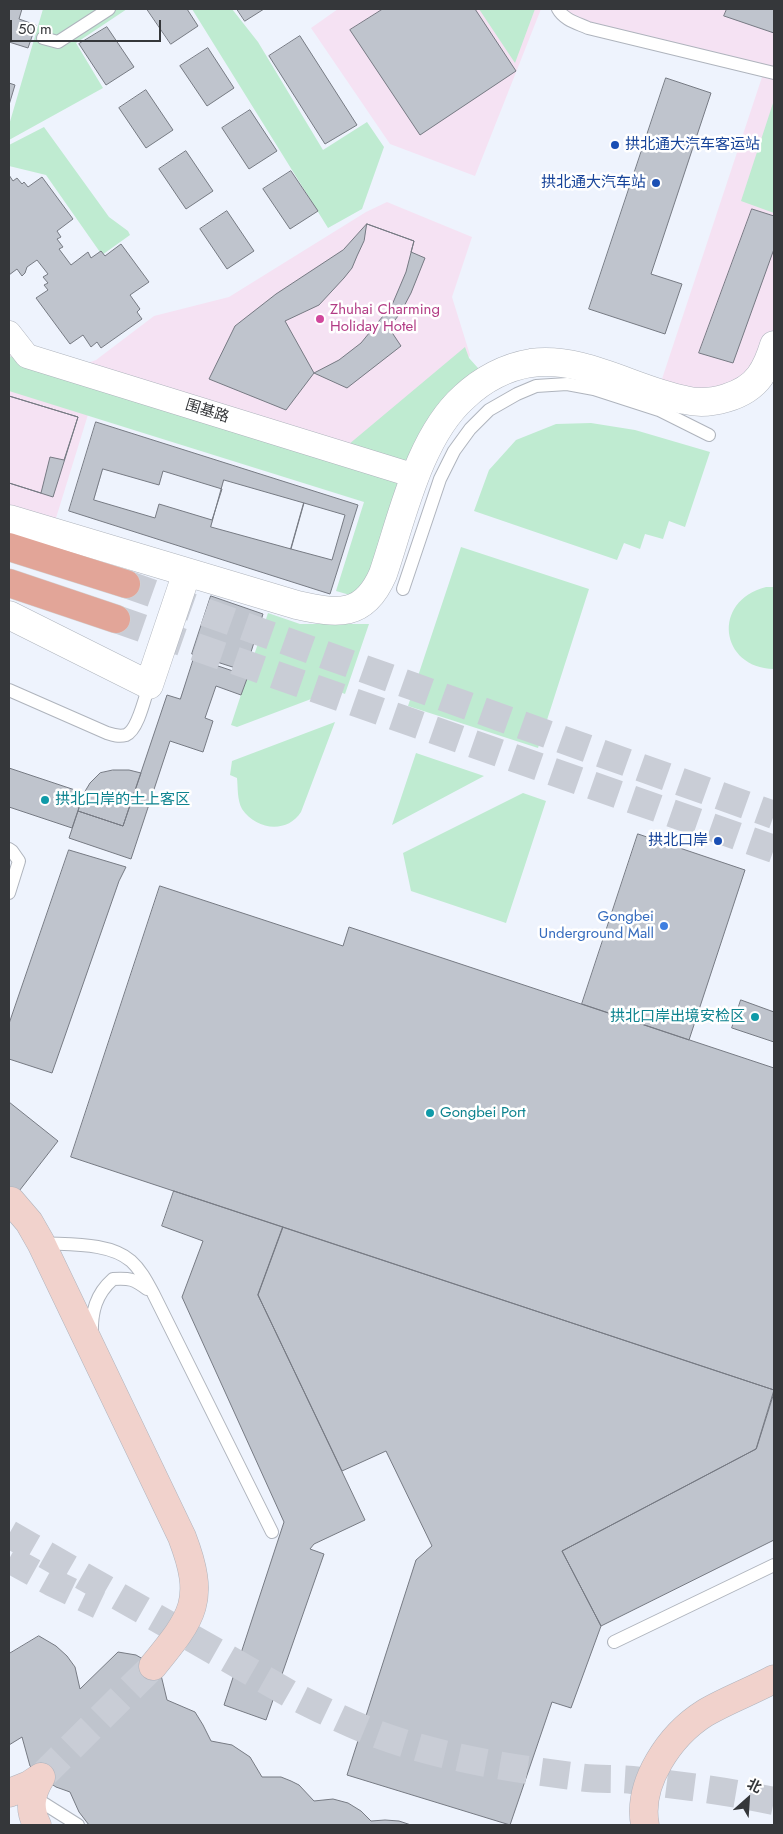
<!DOCTYPE html>
<meta charset="utf-8">
<style>
body{margin:0}
#map{position:relative;width:783px;height:1834px;overflow:hidden;background:#eef3fd;font-family:Jost,"Noto Sans SC",sans-serif}
canvas{display:block}
.frame{position:absolute;inset:0;border:10px solid #35373a;pointer-events:none}
.north{position:absolute;left:723px;top:1774px;width:50px;height:50px;-webkit-text-stroke:4px #fff;paint-order:stroke;rotate:26deg;font-size:14px;font-weight:700;line-height:20px;text-align:center;color:#35373a}
.north::after{content:'';display:block;margin:auto;width:18px;height:22px;background:#35373a;clip-path:polygon(50% 0,100% 100%,50% 72%,0 100%)}
.scale{position:absolute;left:10px;top:20px;width:151px;height:22px;box-sizing:border-box;border:2px solid #35373a;border-top:0;padding-left:6px;font-size:15px;line-height:18px;white-space:nowrap;color:#35373a;-webkit-text-stroke:4px #fff;paint-order:stroke}
</style>
<div id="map">
<canvas width="783" height="1834"></canvas>
<div class="frame"></div>
<div class="north">北</div>
<div class="scale">50 m</div>
</div>
<script>
const ctx = document.querySelector('canvas').getContext('2d');
ctx.lineJoin = 'round';
function paint(path, color) { ctx.fillStyle = color; ctx.fill(path, 'evenodd'); }
function trace(path, color, width, dash) { ctx.strokeStyle = color; ctx.lineWidth = width; ctx.lineCap = dash ? 'butt' : 'round'; ctx.setLineDash(dash || []); ctx.stroke(path); }
function write(font, color, halo, rows, align = 'center') {
  ctx.font = font + ' Jost,"Noto Sans SC",sans-serif'; ctx.lineWidth = 5; ctx.setLineDash([]); ctx.textBaseline = 'middle'; ctx.strokeStyle = halo; ctx.fillStyle = color; for (const [text, x, y, turn = 0] of rows) {
    ctx.save(); ctx.translate(x, y); ctx.rotate((+turn || 0) * Math.PI / 180); ctx.textAlign = isNaN(turn) ? turn : align; if (halo) ctx.strokeText(text, 0, 0); ctx.fillText(text, 0, 0); ctx.restore();
  }
}
paint(new Path2D(`
 M338,9H541L475,176L390,144L311,28Z
 M559,9H774V342L736,393L658,391L764,71L589,27Z
 M387,202L472,237L452,297L470,355L443,420L415,476L72,369L96,360L154,316L229,297L366,212Z
 M9,334L99,379L52,531L9,518Z`), '#f5e2f3');
paint(new Path2D(`
 M43,9H127L76,43L103,88L9,140V125Z
 M192,9H232L258,42L323,150L367,122L384,147L362,209L328,228Z
 M479,9H535L515,63Z
 M774,100V213L741,201Z
 M44,127L109,217L128,231L130,235L102,255L46,175L9,166V145Z
 M465,347L469,358L486,377L414,473L342,450Z
 M9,356L410,479L364,599L336,591L364,502L9,391Z
 M591,423L635,430L710,452L685,527L669,521L663,539L645,534L640,549L624,543L617,560L474,511L489,470L516,440L556,424Z
 M461,547L589,589L538,748L408,706Z
 M766,587H774V669C720,668 711,601 766,587Z
 M268,613L300,624H369L345,694L335,690L237,727L231,725Z
 M335,722L301,812C287,834 256,830 242,809C237,800 238,788 237,778L230,775L232,761Z
 M416,753L484,776L392,825Z
 M523,793L546,801L506,923L411,891L403,853Z`), '#bfebd1');
const building = new Path2D(`
 M9,9H22L19,19L36,25L28,48L9,42V43Z
 M147,9H187L198,26L171,44Z
 M237,9H264L245,21Z
 M383,9H475L516,71L420,135L350,30Z
 M727,9H774V33L724,16Z
 M107,27L134,67L106,85L79,44Z
 M300,36L357,125L325,144L269,56Z
 M208,48L234,88L207,106L180,66Z
 M666,78L711,93L651,274L682,284L665,334L589,309Z
 M9,83L15,85L9,105Z
 M146,90L173,130L146,148L119,108Z
 M250,110L277,151L249,169L222,128Z
 M186,151L213,191L186,209L159,169Z
 M291,171L318,211L290,229L263,189Z
 M9,175L13,181L17,178L22,184L24,182L28,187L42,177L73,219L57,231L61,237L57,239L63,247L59,249L71,265L88,252L91,258L101,251L105,256L121,244L149,282L130,295L140,309L137,312L142,319L101,348L97,342L91,347L83,335L70,344L36,298L48,290L44,285L48,283L43,277L48,274L37,260L27,267L25,273L22,276L17,269L9,275Z
 M752,209L774,216V249L733,363L699,353Z
 M227,211L254,251L227,269L200,229Z
 M367,224L414,241L411,252L425,258L411,293L401,312L389,328L401,346L347,388L314,373L286,410L209,379L235,326L276,294L343,250Z
 M367,224L414,241L406,272L392,305L361,343L339,360L314,373L285,321L319,305L344,278L352,268L357,256L364,241Z
 M9,396L78,417L53,497L9,483Z
 M9,396L78,417L64,460L50,457L41,493L9,483Z
 M96,422L358,505L330,594L69,511Z
 M103,469L159,485L163,471L222,489L212,520L159,504L155,518L94,500Z
 M224,480L304,503L291,549L211,527Z
 M304,503L345,515L332,560L291,549Z
 M211,596L263,614L245,671L192,654Z
 M194,658L248,676L241,695L216,686L205,718L213,721L203,752L170,741L131,859L69,838L78,811L123,826L167,695L180,699Z
 M9,768L84,793L72,828L9,807Z
 M113,770H129L141,773L123,826L78,811L84,793L90,783L100,773Z
 M638,834L745,870L689,1040L582,1004Z
 M69,850L126,867L119,881L52,1073L9,1059V1024Z
 M160,886L343,946L349,927L774,1068V1390L71,1157Z
 M741,1000L774,1012V1042L732,1028Z
 M9,1102L58,1141L9,1204Z
 M174,1191L283,1227L258,1295L365,1520L314,1544L310,1549L324,1554L266,1720L224,1705L284,1522L182,1297L203,1241L162,1226Z
 M283,1227L774,1390L756,1449L562,1551L601,1626L571,1708L552,1702L510,1825L347,1775L416,1560L432,1546L386,1451L342,1471L258,1295Z
 M774,1393V1540L601,1626L562,1551L756,1449Z
 M39,1636L56,1646L67,1656L75,1667L80,1689L118,1652L136,1655L148,1662L161,1675L167,1700L195,1712L203,1725L211,1741L232,1745L250,1757L262,1777H281L291,1781L299,1785L314,1801L333,1799L348,1803L361,1811L371,1821L385,1820L399,1821L411,1825H89L79,1812L70,1792L56,1787L41,1777L30,1766L22,1737L9,1745V1654Z`);
paint(building, '#bfc4cd');
trace(building, '#767a83', 1);
trace(new Path2D(`
 M41,1777L153,1666`), '#c9cdd6', 28, [28, 14]);
trace(new Path2D(`
 M126,584L774,815
 M116,619L774,849`), '#c9cdd6', 28, [28, 14]);
trace(new Path2D(`
 M9,1534L290,1694C316,1707 342,1720 369,1731C436,1757 508,1768 579,1777C597,1780 615,1778 632,1780C680,1785 727,1791 774,1801
 M9,1559L51,1582L99,1605`), '#c9cdd6', 28, [28, 14]);
const service = new Path2D(`
 M558,9C564,20 577,23 588,28L774,73
 M43,38L58,42L109,9
 M403,589L440,479L454,451L470,429L489,410L517,394L536,386L567,384L594,389L659,410L709,435
 M9,690L107,733C113,735 119,737 126,735C138,730 145,697 149,685
 M9,849L12,851L19,861L9,893
 M41,1243C69,1245 109,1242 131,1261C141,1270 147,1282 153,1293L272,1532
 M92,1335C91,1312 96,1294 113,1279C130,1278 134,1279 147,1289
 M614,1642L774,1565
 M32,1796L78,1825`);
const minor = new Path2D(`
 M9,333L27,356L415,476`);
const tertiary = new Path2D(`
 M9,519L297,605C338,614 364,618 383,574C402,518 419,437 464,397C482,380 506,367 531,363C584,356 634,390 685,400C709,406 745,397 760,376C767,366 771,355 774,345
 M9,615L149,685L187,572`);
const secondary = new Path2D(`
 M11,1201L29,1222L41,1243L182,1537C206,1600 194,1616 153,1666
 M9,1793L29,1785L41,1777
 M37,1825C28,1808 31,1793 41,1777
 M645,1825C637,1783 670,1735 705,1713C727,1700 752,1691 774,1679`);
const primary = new Path2D(`
 M9,547L126,584
 M9,583L116,619`);
trace(service, '#afb4bd', 14);
trace(minor, '#afb4bd', 25);
trace(tertiary, '#afb4bd', 29);
trace(secondary, '#afb4bd', 29);
trace(primary, '#d3d3d4', 29);
trace(service, '#fff', 12);
trace(minor, '#fff', 24);
trace(tertiary, '#fff', 28);
trace(secondary, '#f1d2cc', 28);
trace(primary, '#e2a598', 28);
for (const [x, y, r, color] of [
 [615,145,5,"#1a4fb4"],
 [656,183,5,"#1a4fb4"],
 [320,319,5,"#d1479c"],
 [45,800,5,"#0f9aa8"],
 [718,841,5,"#1a4fb4"],
 [664,926,5,"#3f7fe0"],
 [755,1017,5,"#0f9aa8"],
 [430,1113,5,"#0f9aa8"]
]) { const dot = new Path2D(); dot.arc(x, y, r, 0, 2 * Math.PI); ctx.fillStyle = color; ctx.fill(dot); trace(dot, '#fff', 2); }
write('15px', '#164399', '#fff', [
 ["拱北通大汽车客运站",625,145,"left"],
 ["拱北通大汽车站",646,183],
 ["拱北口岸",708,841]
], 'right');
write('15px', '#b23c85', '#fff', [
 ["Zhuhai Charming",330,310],
 ["Holiday Hotel",330,327]
], 'left');
write('15px', '#35373a', '#fff', [
 ["围基路",207,412,17]
]);
write('15px', '#0d838f', '#fff', [
 ["拱北口岸的士上客区",55,800],
 ["拱北口岸出境安检区",745,1017,"right"],
 ["Gongbei Port",440,1113]
], 'left');
write('15px', '#366cbe', '#fff', [
 ["Gongbei",654,917],
 ["Underground Mall",654,934]
], 'right');
</script>
